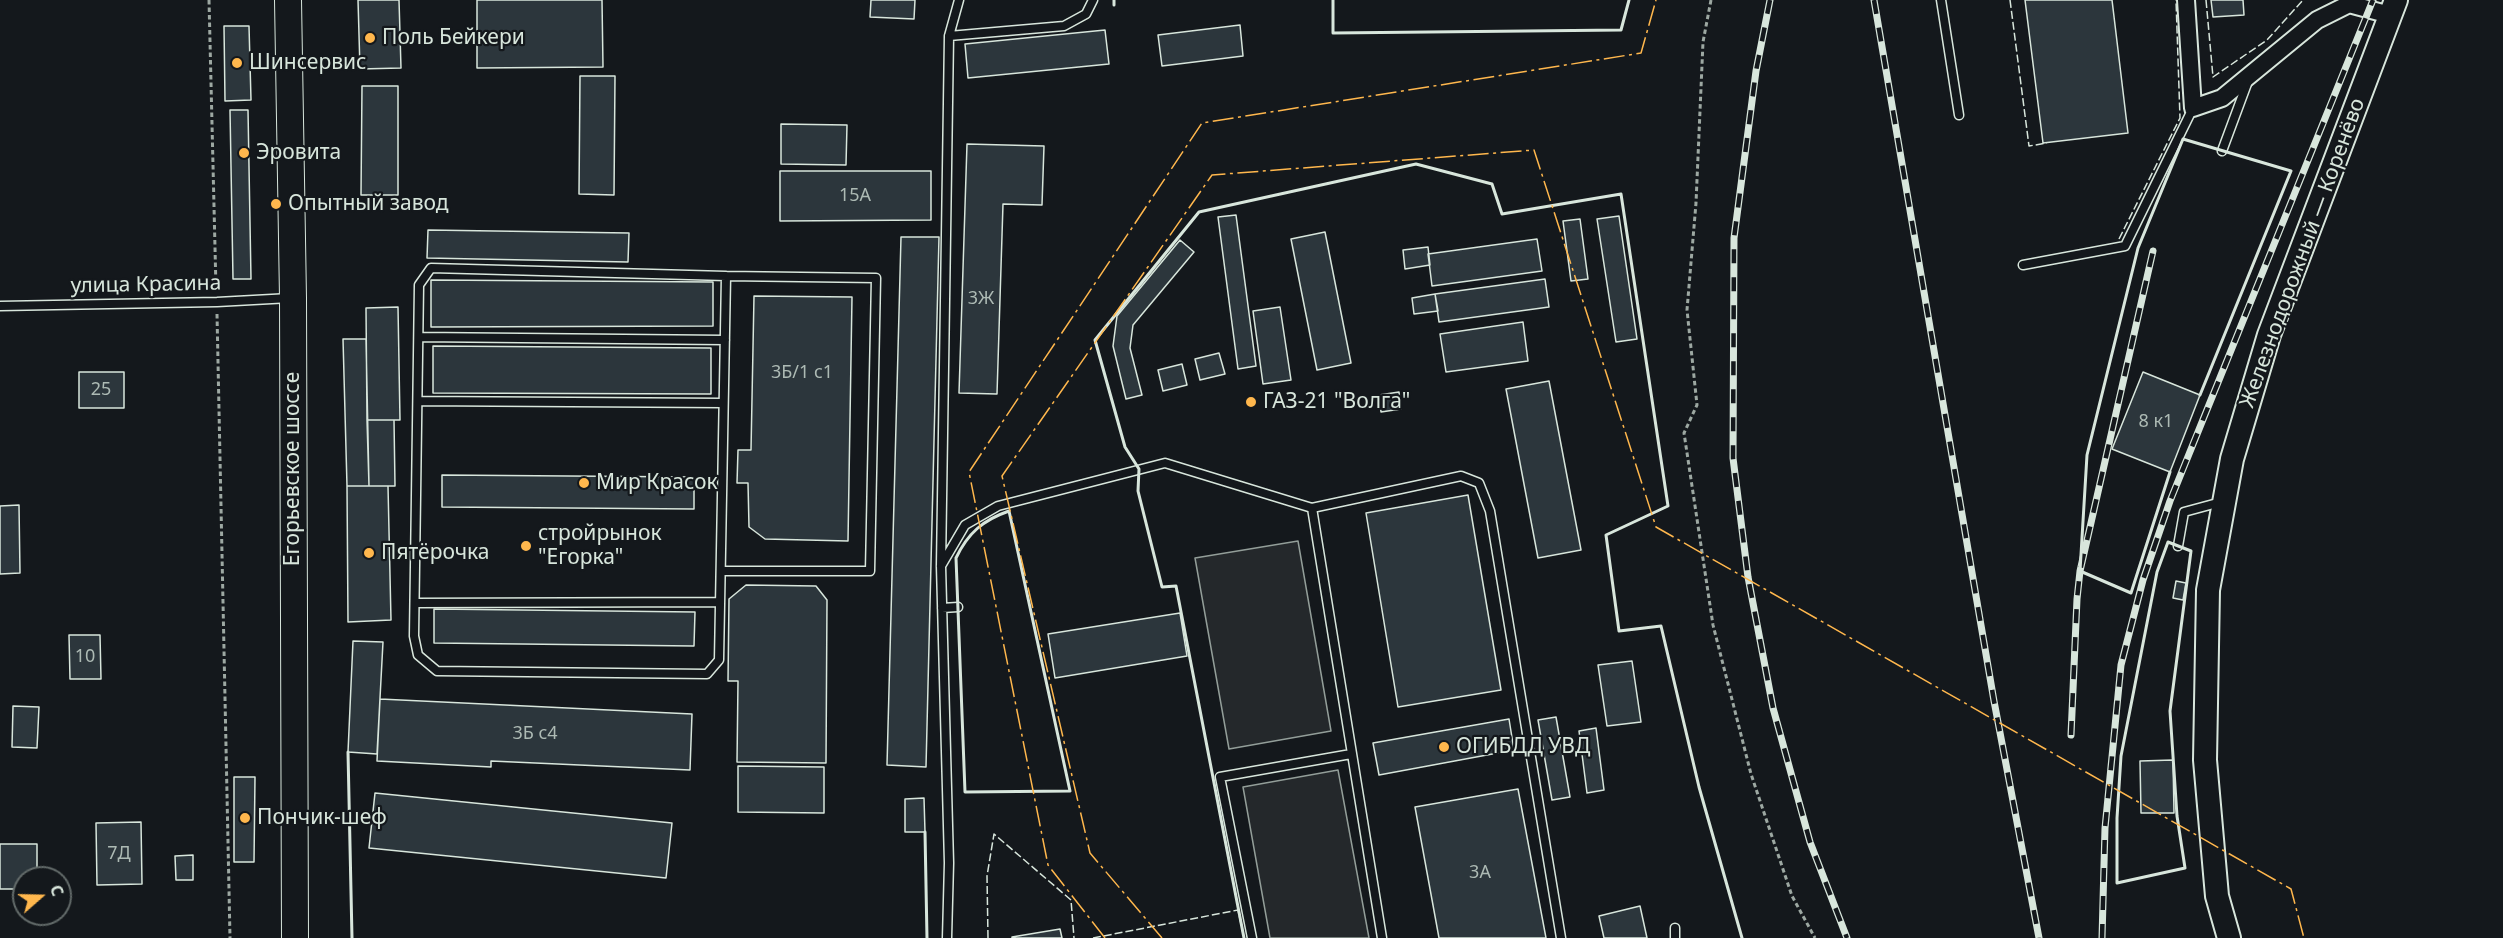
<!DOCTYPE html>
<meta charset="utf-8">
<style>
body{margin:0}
#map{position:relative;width:2503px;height:938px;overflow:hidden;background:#14181c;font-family:"Noto Sans",sans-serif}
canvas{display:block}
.north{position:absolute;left:12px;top:866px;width:60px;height:60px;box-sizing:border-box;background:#14181c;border:2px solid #626a69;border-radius:50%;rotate:70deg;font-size:16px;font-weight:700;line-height:24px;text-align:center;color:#d8e6dc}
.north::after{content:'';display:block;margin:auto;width:21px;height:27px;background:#ffb74d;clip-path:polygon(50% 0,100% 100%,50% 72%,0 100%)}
</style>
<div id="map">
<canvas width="2503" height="938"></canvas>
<div class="north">С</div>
</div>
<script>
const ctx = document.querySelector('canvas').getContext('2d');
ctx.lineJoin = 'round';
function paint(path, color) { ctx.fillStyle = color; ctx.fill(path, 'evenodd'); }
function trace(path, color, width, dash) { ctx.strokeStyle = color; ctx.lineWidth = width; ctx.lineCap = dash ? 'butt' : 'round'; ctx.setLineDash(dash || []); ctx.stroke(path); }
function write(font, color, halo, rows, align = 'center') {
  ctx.font = font + ' "Noto Sans",sans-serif'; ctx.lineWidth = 4.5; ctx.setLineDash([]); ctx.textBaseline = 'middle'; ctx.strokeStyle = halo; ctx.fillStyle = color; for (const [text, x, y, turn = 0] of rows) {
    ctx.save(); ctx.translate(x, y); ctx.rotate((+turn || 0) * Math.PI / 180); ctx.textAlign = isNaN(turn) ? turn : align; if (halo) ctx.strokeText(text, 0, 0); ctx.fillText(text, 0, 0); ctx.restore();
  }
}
const parking = new Path2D(`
 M1298,541L1331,731L1229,749L1195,558Z
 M1338,770L1369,938H1270L1243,787Z`);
paint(parking, '#24282b');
trace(parking, '#939e99', 1.5);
const building = new Path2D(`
 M358,0H399L401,68L360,69Z
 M477,0H602L603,67L477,68Z
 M871,0H915L914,19L870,17Z
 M2025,0H2112L2128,133L2043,143Z
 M2211,0H2243L2244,15L2213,17Z
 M1240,25L1243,56L1162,66L1158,35Z
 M224,26H249L251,100L225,101Z
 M1105,30L1109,64L968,78L965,44Z
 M580,76H615L614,195L579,194Z
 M362,86H398V195H361Z
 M230,110H248L251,279H233Z
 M781,124L847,125L846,165L781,164Z
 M967,144L1044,146L1042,205L1003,204L997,394L959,393Z
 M780,171H931V220L780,221Z
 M1236,215L1256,366L1238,369L1218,217Z
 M1619,216L1637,339L1616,342L1597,219Z
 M1580,219L1588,279L1571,281L1563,221Z
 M428,230L629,233L628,262L427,258Z
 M1325,232L1351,363L1317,370L1291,239Z
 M901,237H939L926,767L887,765Z
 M1537,239L1542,271L1432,286L1428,254Z
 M1180,240L1194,252L1133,325L1130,348L1142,395L1126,399L1113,346L1117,316Z
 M1428,247L1430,265L1405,269L1403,250Z
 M1545,279L1549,307L1439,322L1435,294Z
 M431,280L713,282V326L431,327Z
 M1435,294L1438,311L1414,314L1412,298Z
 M754,296L852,297L848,541L765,539L749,527L748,483H737L738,450H751Z
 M398,307L400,420H367L366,308Z
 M1280,307L1291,380L1263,384L1253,311Z
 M1523,322L1528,361L1446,372L1440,334Z
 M343,339H366L369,486H347Z
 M433,346L711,348V394L433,393Z
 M1219,353L1225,374L1200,380L1195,359Z
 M1182,364L1187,385L1163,391L1158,370Z
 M79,372H124V408H79Z
 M2143,372L2200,395L2170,472L2112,449Z
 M1549,381L1581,550L1538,558L1506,389Z
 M1399,392L1401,409L1381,412L1379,395Z
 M367,420H394L395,486H369Z
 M442,475L694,477V509L442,507Z
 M347,486H388L391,620L348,622Z
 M1468,495L1501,690L1398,707L1366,513Z
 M19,505L20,573L0,574V506Z
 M2176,581L2186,583L2183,600L2173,598Z
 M746,585L816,586L827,600L826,763L737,762L738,681H728L729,599Z
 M434,609L695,612L694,646L434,643Z
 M1180,613L1187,656L1055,678L1048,634Z
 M69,635H100L101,679H70Z
 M353,641L383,642L377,754L348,752Z
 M1632,661L1641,722L1607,726L1598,665Z
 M380,699L692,714L690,770L491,761V767L377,761Z
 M13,706L39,707L37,748L12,747Z
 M1556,717L1570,797L1552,800L1538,720Z
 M1509,719L1514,750L1379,775L1373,743Z
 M1596,728L1604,790L1587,793L1579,731Z
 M2173,760L2174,813H2141L2140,761Z
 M738,766L824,767V813L738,812Z
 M234,777H255L254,862H234Z
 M1518,789L1546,938H1439L1415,807Z
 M375,793L672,823L666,878L369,848Z
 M924,798L925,832H905V799Z
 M141,822L142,884L97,885L96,823Z
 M0,844H37V878H24V889H0Z
 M193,855V880H176L175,856Z
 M1640,906L1647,938H1604L1599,916Z
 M1060,929L1062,938H1012V937Z`);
paint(building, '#2c363c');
trace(building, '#d8e6dc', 1.5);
const lane = new Path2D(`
 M1941,0L1959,115
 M949,36L1064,26L1086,14L1093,0
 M2222,151L2248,81
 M2023,265L2125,246L2193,108
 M431,268L726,276L719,660L707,674L437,671L418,655L414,636L419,285Z
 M0,306L217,302L290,298
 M419,337L725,340
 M418,401L723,403
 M1312,508L1382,938
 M2178,546L2184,512L2221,502
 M941,566L965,525L998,506L1165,463L1312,508L1461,476L1479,483L1490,511L1561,938
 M721,571H870L876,278L726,276
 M415,603L720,602
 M942,608L958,607
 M1675,928V938
 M947,938L949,863L941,566L949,36L959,0
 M1252,938L1220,777L1351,754`);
const street = new Path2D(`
 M2186,0L2193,108L2222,98L2317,20L2349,4L2390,15`);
const secondary = new Path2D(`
 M2229,938L2217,896L2205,760L2208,590L2232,459L2269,335L2396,0`);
const primary = new Path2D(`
 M288,0L293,298L295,938`);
trace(lane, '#d8e6dc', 11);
trace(street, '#d8e6dc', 20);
trace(secondary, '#d8e6dc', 26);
trace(primary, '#d8e6dc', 28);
trace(new Path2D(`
 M209,0L216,289
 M1711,0L1703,42L1696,203L1687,310L1697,405L1684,433L1713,625L1751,774L1792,896L1815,938
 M217,314L230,938`), '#9da8a2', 3, [4.5, 3]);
trace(lane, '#14181c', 8);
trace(street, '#14181c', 16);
trace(secondary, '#14181c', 22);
trace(primary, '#14181c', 26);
const rail = new Path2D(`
 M1770,0L1756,71L1734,238L1733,458L1748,577L1773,708L1810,842L1847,938
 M1874,0L1994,701L2039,938
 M2071,735L2077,599L2080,571L2153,251
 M2102,938L2105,828L2121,665L2143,580L2170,501L2373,0`);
trace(rail, '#d8e6dc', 7);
trace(rail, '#14181c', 4.5, [14]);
trace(new Path2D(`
 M2010,0L2029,146L2047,143
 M2206,0L2213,77L2267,40L2303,0
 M2119,239L2180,118L2176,0
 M988,938L987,876L994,834L1071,900L1074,938
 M1093,938L1238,910L1244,938`), '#d8e6dc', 1.5, [8, 3]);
trace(new Path2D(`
 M1114,0V5
 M1333,0V33L1621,30L1629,0
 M2170,472L2131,593L2080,571L2087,455L2138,248L2183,139L2291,171L2200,395
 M1009,511L1070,791L965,792L956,558C968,533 983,520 1009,511Z
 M2168,542L2191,551L2170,711L2177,816L2185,868L2117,883V818L2121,756L2157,572Z
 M348,752L352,938
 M925,832L927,938
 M1244,938L1176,586L1162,587L1138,491L1139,469L1125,447L1095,340L1199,212L1416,164L1492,184L1502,214L1621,194L1668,506L1606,535L1619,631L1661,626L1699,787L1742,938`), '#d8e6dc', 3);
trace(new Path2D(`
 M1105,938L1048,865L969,472L1202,123L1641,53L1656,0
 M1162,938L1090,853L1002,476L1212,175L1534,150L1656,527L2291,889L2304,938`), '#ffb74d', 1.5, [21, 4.5, 3, 4.5]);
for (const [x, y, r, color] of [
 [370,38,6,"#ffb74d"],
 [237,63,6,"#ffb74d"],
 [244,153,6,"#ffb74d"],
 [276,204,6,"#ffb74d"],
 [1251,402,6,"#ffb74d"],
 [584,483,6,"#ffb74d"],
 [526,546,6,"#ffb74d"],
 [369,553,6,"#ffb74d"],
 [1444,747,6,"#ffb74d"],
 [245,818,6,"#ffb74d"]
]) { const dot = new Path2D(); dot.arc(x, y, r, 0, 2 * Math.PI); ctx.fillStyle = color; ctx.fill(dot); trace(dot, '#14181c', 2); }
write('18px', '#adbab4', null, [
 ["15А",855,196],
 ["3Ж",981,299],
 ["3Б/1 с1",802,373],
 ["25",101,390],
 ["8 к1",2156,422],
 ["10",85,657],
 ["3Б с4",535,734],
 ["7Д",119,854],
 ["3А",1480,873]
]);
write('21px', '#d8e6dc', '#14181c', [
 ["Поль Бейкери",382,38],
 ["Шинсервис",249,63],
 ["Эровита",256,153],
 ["Опытный завод",288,204],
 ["ГАЗ-21 \"Волга\"",1263,402],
 ["Мир Красок",596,483],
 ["стройрынок",538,534],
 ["\"Егорка\"",538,558],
 ["Пятёрочка",381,553],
 ["ОГИБДД УВД",1456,747],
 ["Пончик-шеф",257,818]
], 'left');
write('21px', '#d8e6dc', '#14181c', [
 ["Железнодорожный — Коренёво",2303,253,-70],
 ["улица Красина",146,285,-1],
 ["Егорьевское шоссе",293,469,-90]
]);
</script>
